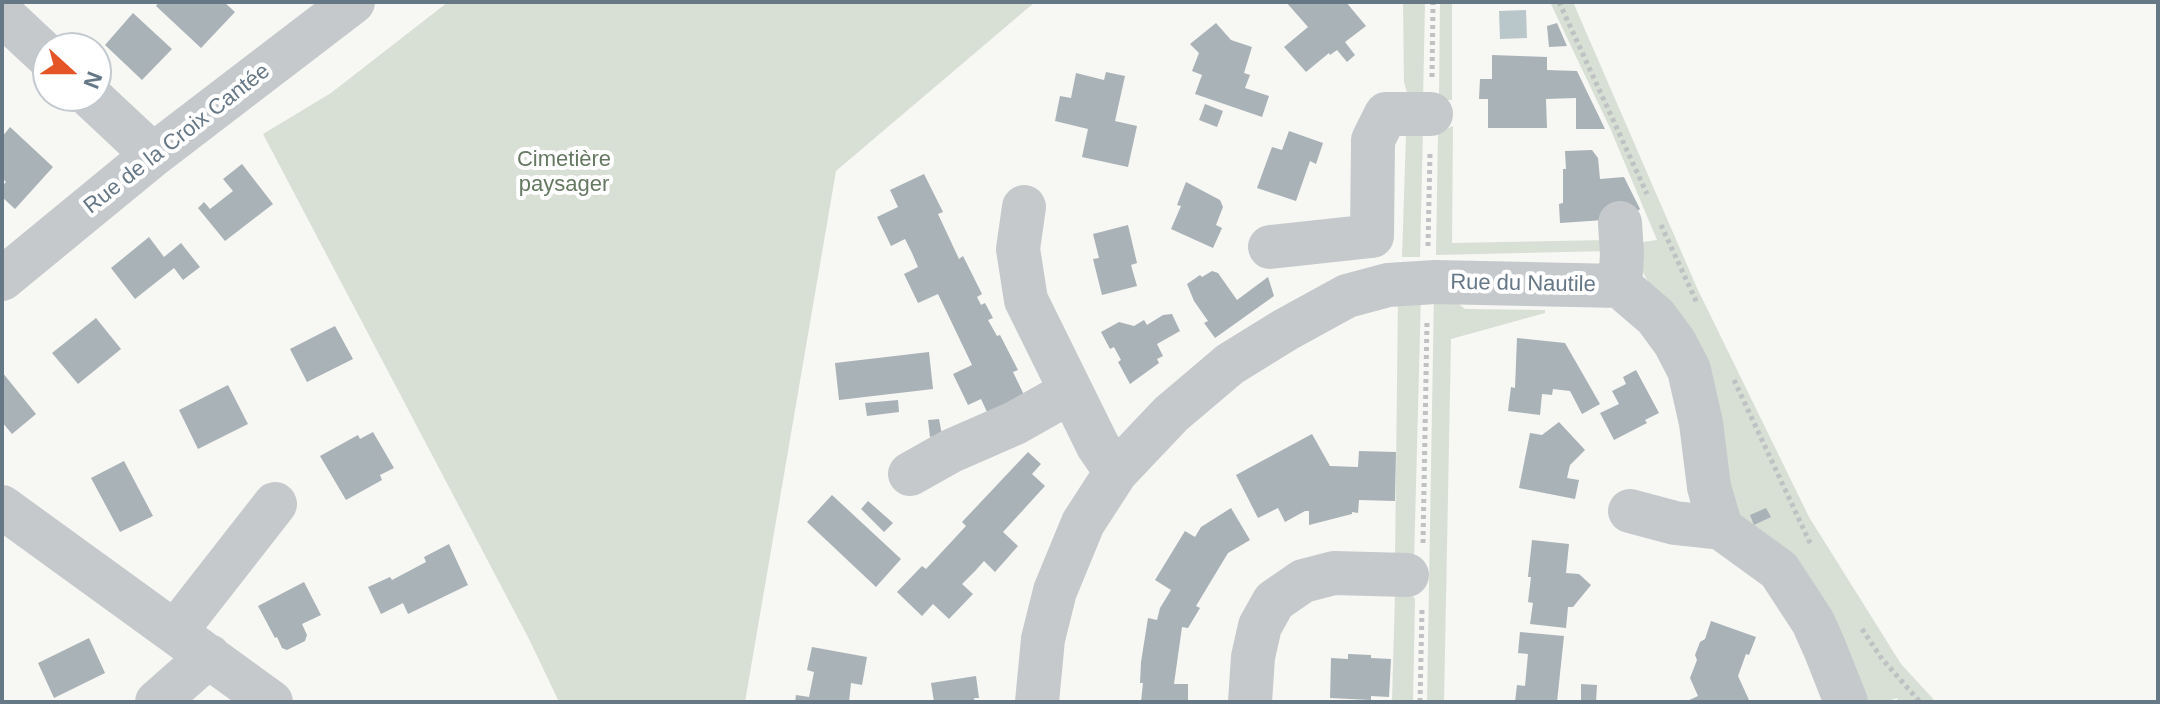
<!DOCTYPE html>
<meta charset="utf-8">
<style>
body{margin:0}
#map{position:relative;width:2160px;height:704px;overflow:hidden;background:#f7f7f4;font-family:Helvetica,sans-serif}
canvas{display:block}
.frame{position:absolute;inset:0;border:4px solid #667786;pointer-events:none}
.north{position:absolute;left:32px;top:32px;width:80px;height:80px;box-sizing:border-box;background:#fff;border:2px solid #c2c9cf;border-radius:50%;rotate:111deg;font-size:22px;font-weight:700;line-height:32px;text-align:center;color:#667786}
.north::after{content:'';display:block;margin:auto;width:28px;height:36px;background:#e55426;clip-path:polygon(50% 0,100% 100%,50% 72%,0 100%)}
</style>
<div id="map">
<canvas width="2160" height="704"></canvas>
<div class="frame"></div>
<div class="north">N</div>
</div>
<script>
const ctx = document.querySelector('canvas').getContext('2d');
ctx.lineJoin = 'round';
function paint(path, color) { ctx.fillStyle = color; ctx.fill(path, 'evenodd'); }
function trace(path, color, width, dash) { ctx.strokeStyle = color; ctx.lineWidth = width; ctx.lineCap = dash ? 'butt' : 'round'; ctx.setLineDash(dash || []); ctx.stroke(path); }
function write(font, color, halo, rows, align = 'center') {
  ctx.font = font + ' Helvetica,sans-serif'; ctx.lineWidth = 8; ctx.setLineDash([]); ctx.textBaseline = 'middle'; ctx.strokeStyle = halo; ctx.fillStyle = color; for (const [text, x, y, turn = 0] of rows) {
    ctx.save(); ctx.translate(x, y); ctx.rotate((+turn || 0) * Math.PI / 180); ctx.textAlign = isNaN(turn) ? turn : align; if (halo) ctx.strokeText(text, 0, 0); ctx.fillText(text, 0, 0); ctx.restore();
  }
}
paint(new Path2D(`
 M448,2H1035L836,171L745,702H559L529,639L263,134L331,93Z
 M1403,2H1425L1423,100L1407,92L1404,82Z
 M1440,2H1452V100H1439Z
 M1550,2H1573L1697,288L1809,517L1901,664L1936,702H1899L1897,698L1885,702H1858L1744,527L1653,290L1640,267L1637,243L1657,240L1610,128Z
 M1453,126L1452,243L1606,240L1607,251L1436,255L1438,132Z
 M1423,129L1420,257H1402L1406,135Z
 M1421,293L1414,561L1395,560L1398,297Z
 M1434,293L1455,301L1465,309L1545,310V313L1451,339L1444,702H1427Z
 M1395,593L1412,595L1415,599L1413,702H1392Z`), '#d8dfd5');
paint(new Path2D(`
 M1526,10L1527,38L1500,39L1499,11Z`), '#bac7ca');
paint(new Path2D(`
 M159,2H224L235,12L201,48L156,6Z
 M1286,2H1346L1366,26L1345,42L1355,55L1347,62L1337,50L1330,55L1329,53L1306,72L1284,47L1308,27Z
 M133,13L172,49L142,80L105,45Z
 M1216,23L1231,40L1252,47L1244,73L1250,75L1245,88L1269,96L1262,117L1195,94L1202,75L1192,71L1199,53L1190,44Z
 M1557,23L1567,46L1549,47L1547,26Z
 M1492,55L1547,57V70L1577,71L1605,129H1576V98L1546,99L1547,128H1488V99H1479L1480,79H1492Z
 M1106,72L1125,76L1115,121L1137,126L1128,167L1082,157L1088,129L1055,121L1060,96L1071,98L1076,73L1104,80Z
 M1205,104L1223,111L1217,127L1199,120Z
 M10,127L53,167L15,209L2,197V186L6,182L2,178V137Z
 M1289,131L1323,143L1316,164L1310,161L1296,201L1257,188L1272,147L1282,150Z
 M1592,150L1598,158L1600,179L1624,177L1640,209L1634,214L1604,220L1560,223L1559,204L1563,203V169H1566L1565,151Z
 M242,164L273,204L225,241L198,208L204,202L210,209L233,191L223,179Z
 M924,174L943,212L938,214L959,259L963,256L982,294L977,297L981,305L985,303L993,318L988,320L997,336L1000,335L1018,370L1013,372L1025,397L988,414L981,399L968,405L953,374L972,365L938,294L918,303L904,274L918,267L912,253L905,239L891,246L877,217L898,207L890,190Z
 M1186,182L1220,200L1223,207L1216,225L1222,228L1213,248L1171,229L1181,206L1177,205Z
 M1128,225L1137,263L1131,265L1137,286L1102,295L1093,259L1099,258L1093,234Z
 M149,237L164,257L181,243L200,267L183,280L174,268L135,299L111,268Z
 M1212,271L1218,273L1237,300L1268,277L1274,296L1215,338L1204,323L1208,321L1194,301L1187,284L1200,275L1202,277Z
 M1172,314L1180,331L1157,344L1163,356L1157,359L1159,363L1130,384L1118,362L1121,360L1114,347L1110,349L1101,332L1119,322L1134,326L1144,320L1147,325L1163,315Z
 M96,318L121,349L78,384L52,353Z
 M335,326L353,359L307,382L290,349Z
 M1517,338L1565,343L1600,404L1582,414L1570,391L1553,389L1552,395L1542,394L1540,415L1508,411L1511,387L1515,388Z
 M929,352L933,389L839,400L835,363Z
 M1636,370L1659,413L1645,420L1647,423L1614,440L1600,413L1619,404L1612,391L1626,384L1623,377Z
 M2,372L36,414L12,434L2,422Z
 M228,385L248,424L198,449L179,410Z
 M898,400L899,412L867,416L865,403Z
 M939,419L942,435L930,437L928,420Z
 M1559,422L1585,450L1570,465L1567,478L1579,480L1575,499L1519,488L1530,433L1542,435Z
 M373,432L394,468L380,475L382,480L346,500L320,456L358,435L360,439Z
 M1312,434L1330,466L1358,467L1359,451L1396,452L1395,501L1359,500L1358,513L1352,512V514L1309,525V511H1305L1285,522L1278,508L1258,518L1236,475Z
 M1028,452L1041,464L1032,474L1045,486L1003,532L1018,546L995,572L984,561L976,570L962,584L973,594L949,619L933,604L922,616L897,592L922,566L926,569L966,526L962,522Z
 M124,461L153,516L120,532L91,478Z
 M832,495L901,559L876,587L807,522Z
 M868,501L893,523L884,532L861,509Z
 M1231,508L1250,540L1228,553L1196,606L1200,608L1188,628L1182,627L1174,684H1188V702H1141L1143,683H1140L1141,662L1148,618L1157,620L1160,608L1171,590L1155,580L1185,531L1195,537L1201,527Z
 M1766,508L1771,517L1754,525L1750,515Z
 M1532,540L1569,544L1566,573L1579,574L1591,585L1573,607H1568L1566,628L1530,624L1533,603L1528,602L1531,577H1528Z
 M449,544L468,585L408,614L403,603L381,614L368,587L390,577L392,580L426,562L424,557Z
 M304,582L321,615L302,624L307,635L305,641L287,650L282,648L277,637L275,638L258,606Z
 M1711,621L1756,637L1749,655L1746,654L1738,676L1749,700L1745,702H1685L1698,696L1690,678L1697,660L1695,655L1700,642L1705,639Z
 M1520,632L1564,636L1557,702H1515L1517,685L1525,686L1528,654L1518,653Z
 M89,638L105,673L54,698L38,663Z
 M812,647L867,657L862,685L851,683L849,702H795L796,695L809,697L814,672L807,670Z
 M1348,654L1371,655V658L1391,659L1389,697L1371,696V700L1330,698L1331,658L1348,659Z
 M976,676L979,698H974L975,702H934L931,683Z
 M1581,684L1597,685L1596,702H1581Z`), '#a9b2b7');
trace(new Path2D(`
 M1559,2L1647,194
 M1432,77L1433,2
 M1661,225L1697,303
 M1428,246L1430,152
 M1734,380L1811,545
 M1423,543L1427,321
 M1862,629L1882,659L1920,702
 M1420,702L1422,609`), '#bfc1c3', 5, [4, 4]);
trace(new Path2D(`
 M2,14L48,57
 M90,96L153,155
 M1024,207L1018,249L1026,300L1098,446L1116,472
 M1620,223L1622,254L1620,286
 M1270,247L1372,236L1373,140L1386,114H1431
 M2,279L153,155L353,2
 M910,474L951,451L1015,423L1070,392
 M2,507L271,702
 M1630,511L1675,523L1721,528
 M175,632L275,504
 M157,702L209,656
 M1037,702L1043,639L1055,591L1083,523L1116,472L1171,414L1230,364L1285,330L1347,296L1388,285L1435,282L1620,286L1656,317L1675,343L1689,370L1701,423L1709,487L1721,528L1779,570L1813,622L1825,649L1846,702
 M1250,702L1253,657L1260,626L1274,601L1303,581L1334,573L1407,575`), '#c5c9cc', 44);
write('22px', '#667786', '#fff', [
 ["Rue de la Croix Cantée",177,139,-38],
 ["Rue du Nautile",1523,284,1]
]);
write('22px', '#657861', '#fff', [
 ["Cimetière",564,160],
 ["paysager",564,185]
]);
</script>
